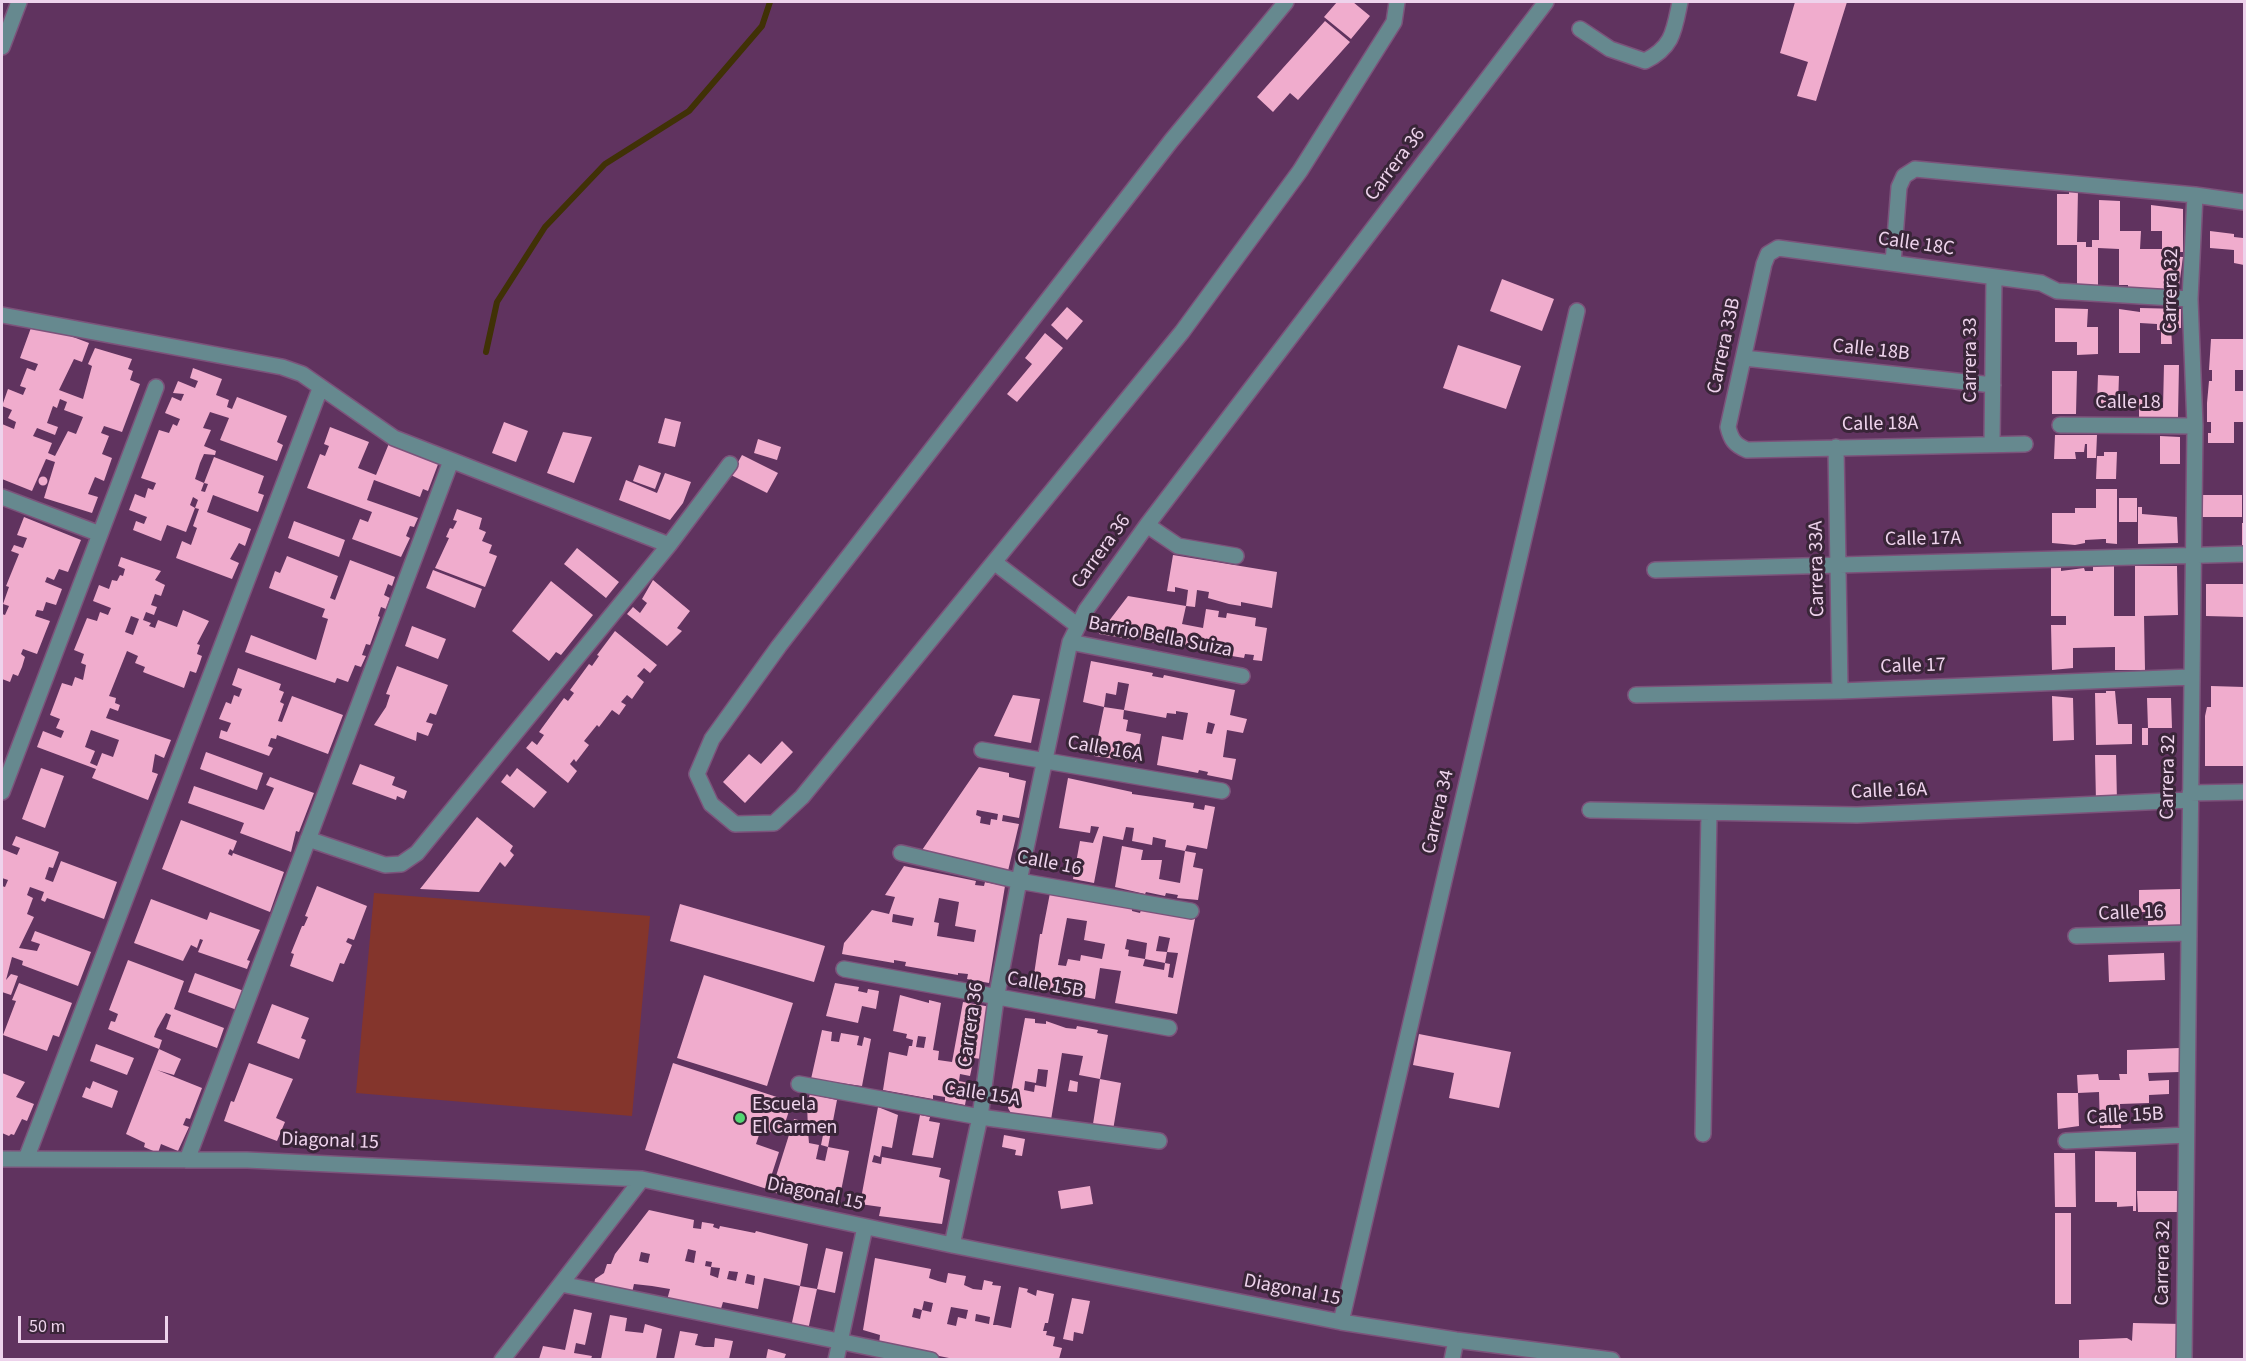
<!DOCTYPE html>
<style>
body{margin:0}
#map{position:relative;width:2246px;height:1361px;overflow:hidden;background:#60335f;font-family:"Source Sans 3",sans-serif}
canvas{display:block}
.frame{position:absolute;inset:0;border:3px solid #eed3ec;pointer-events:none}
.scale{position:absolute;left:18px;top:1316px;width:150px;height:27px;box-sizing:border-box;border:3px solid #eed3ec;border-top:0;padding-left:8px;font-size:18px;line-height:21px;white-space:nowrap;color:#eed3ec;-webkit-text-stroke:4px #392538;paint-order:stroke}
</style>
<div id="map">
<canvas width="2246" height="1361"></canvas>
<div class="frame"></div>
<div class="scale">50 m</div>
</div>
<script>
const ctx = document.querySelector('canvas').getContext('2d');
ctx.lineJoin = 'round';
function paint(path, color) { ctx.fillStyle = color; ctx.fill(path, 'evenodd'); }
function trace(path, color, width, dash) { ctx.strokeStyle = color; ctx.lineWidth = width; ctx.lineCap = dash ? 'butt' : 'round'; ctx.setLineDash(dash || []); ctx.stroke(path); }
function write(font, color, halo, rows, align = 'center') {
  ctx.font = font + ' "Source Sans 3",sans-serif'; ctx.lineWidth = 6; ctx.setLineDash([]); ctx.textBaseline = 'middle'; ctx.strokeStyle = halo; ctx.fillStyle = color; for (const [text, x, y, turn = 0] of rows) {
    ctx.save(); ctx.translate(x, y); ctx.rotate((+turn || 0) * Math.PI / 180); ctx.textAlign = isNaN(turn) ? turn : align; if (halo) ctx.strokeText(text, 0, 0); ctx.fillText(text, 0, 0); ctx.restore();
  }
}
paint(new Path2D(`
 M374,893L650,916L632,1116L356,1093Z`), '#84352c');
trace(new Path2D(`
 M486,352L497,302L545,227L605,164L689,111L762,26L770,2`), '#403106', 6);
paint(new Path2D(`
 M1337,2H1353L1370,16L1351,39L1324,17Z
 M1795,2H1847L1816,101L1797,96L1808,62L1780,53Z
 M1325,21L1350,42L1298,100L1290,93L1273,112L1257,97Z
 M2069,189H2078L2077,242H2086V247H2092V240H2099V200L2120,201V231H2141L2140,249H2162V231H2151V205L2183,209V252H2162V256L2183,257L2179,286H2170V289L2128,288V285H2119V249L2098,248V287H2077V245H2057V194H2069Z
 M2210,231L2234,234V237L2243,238L2244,265L2234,263V250L2210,248Z
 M1502,279L1554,299L1542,331L1490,311Z
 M1067,307L1083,321L1067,340L1051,325Z
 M2055,308L2088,309L2087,327H2098V354L2077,355V342H2055Z
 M2140,308L2181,309V328H2171L2172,344H2161V330H2157V324L2140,323V353H2119V309L2140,312Z
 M32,325H41L89,343L82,362L74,359L59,390L83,399L92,366L88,364L95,348L132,359L128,369L133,371L130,380L140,384L122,432L104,426L101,433L109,436L102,454L112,458L104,481L95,477L90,489L88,494L98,497L92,513L44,498L55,462L46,459L32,491L2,479V424L14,429L16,422L8,418L12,410L2,406L8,389L23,395L26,388L20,386L27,368L35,371L38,364L20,358ZM60,399L67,402L64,410L83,417L76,434L68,431L55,456L48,453L52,443L33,436L37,428L55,435L58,427L47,423L53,406L57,408Z
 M1045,333L1063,348L1017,402L1007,394L1032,364L1025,358Z
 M2211,339H2244V370H2235V391H2244V422H2234V443H2208V433H2211V422H2207V403L2209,381H2212V370H2209Z
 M1458,345L1521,366L1506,409L1443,388Z
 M2164,365H2179L2178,417L2139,421V399H2160V408H2163Z
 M193,368L222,379L216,395L229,400L227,407L232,409L237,397L287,416L277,442L283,445L277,461L220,440L229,418L210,412L203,428L211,430L204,446L216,451L215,455L204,454L200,463L195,479L204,483L201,491L205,492L208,484L204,483L214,457L264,476L258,493L264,495L258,512L213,495L207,512L251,529L245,546L239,543L230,559L239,563L232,579L176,558L182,541L191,545L197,528L193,526L199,509L195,508L198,500L193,497L190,505L195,508L186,532L167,525L161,541L133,530L136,521L144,524L147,517L129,510L135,494L145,498L148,488L153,490L156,483L141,478L159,430L169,433L173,424L177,426L180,419L165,413L172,397L181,401L184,394L173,393L178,381L195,388L198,381L190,378Z
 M2052,371H2077L2076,414H2052Z
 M2098,375L2119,376L2118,404H2097Z
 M665,418L681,422L675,447L658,443Z
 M504,422L528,431L516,462L492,453Z
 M330,427L369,442L358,468L376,475L390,441L440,459L428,491L423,489L420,497L374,480L367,500L418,518L414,527L410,526L406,536L410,538L401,557L352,539L360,519L368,522L372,512L307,488L320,454L325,456L329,446L324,444Z
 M563,432L592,437L574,483L547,473Z
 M2055,435H2097L2096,458H2087V444H2085L2084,452H2075L2076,459H2054Z
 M2160,436L2180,437V464H2160Z
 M758,439L781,447L777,460L754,453Z
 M2104,452H2117L2116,479H2096L2097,456H2104Z
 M742,455L778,473L767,493L731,475Z
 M639,465L661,473L655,489L633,481Z
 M665,473L691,482L683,503L670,520L619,500L626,480L657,493Z
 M38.5 481a4.5 4.5 0 1 1 9 0a4.5 4.5 0 1 1-9 0Z
 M2096,489H2117V544L2106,543V539H2103L2085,540V543L2075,545L2052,543V513H2075V508H2096Z
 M2198,495H2242V517H2198Z
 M2119,498H2137V522H2119Z
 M2138,507H2142V514L2177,517L2178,543L2138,544Z
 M457,509L482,518L479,529L486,532L482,541L492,545L489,553L497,556L485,587L435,568L449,538L446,537L450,528L453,529L457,521L453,520Z
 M24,517L81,540L68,572L59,569L54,580L47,577L45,582L62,589L56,605L46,602L43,611L37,610L35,616L50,621L46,631L37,654L23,649L21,654L25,657L22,667L18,676L13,674L10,682L2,679V614L5,615L9,606L3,604L9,587L6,586L19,554L11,551L14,545L23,548L27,538L17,535Z
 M294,521L345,540L339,557L288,538Z
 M2242,523H2244V547H2242Z
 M577,548L619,582L606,598L564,564Z
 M1173,555L1277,572L1272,608L1241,602V606L1229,604L1208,598L1209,592L1197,590L1195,607L1186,606L1188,590L1175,587V592L1167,591Z
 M287,556L338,576L330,598L335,600L350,560L395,577L392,586L388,584L384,595L390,598L386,609L381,607L378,616L380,617L370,645L366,644L362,655L366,656L361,667L355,665L348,682L337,678L335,683L245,652L251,635L316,660L328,619L322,617L325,609L269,588L275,571L280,573Z
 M121,557L161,571L155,580L165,585L161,596L155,594L151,605L157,607L154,615L146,612L143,620L151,623L149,626L155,628L158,620L177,627L183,610L209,621L197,644L200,645L197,654L202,656L199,665L196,673L190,671L184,688L143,672L145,667L135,663L138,656L127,651L109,696L116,698L115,703L120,705L118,711L110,708L106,718L171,740L164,758L155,754L152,772L158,774L148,800L92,778L96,769L37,747L43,731L61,738L64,731L56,728L60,719L50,715L62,683L72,686L75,677L83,680L86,665L81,663L84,654L74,650L87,618L97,621L100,612L108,615L111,608L93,601L99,585L109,589L112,580L117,581L120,575L123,576L125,569L118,566ZM131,616L139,619L133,635L125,632ZM91,730L119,740L113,757L102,753L97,766L90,763L95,751L85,747Z
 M2093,559H2114V616H2135V566H2177L2178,615L2144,616L2145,670H2115V647L2073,648V668L2052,670L2051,625H2066V616H2051V568H2061V571L2084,568L2085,571H2093Z
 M433,570L482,589L475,608L426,588Z
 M653,580L690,611L677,628L682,631L667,646L627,614L633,607L640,613L647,603L642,599Z
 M551,581L593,615L561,655L556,652L549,661L512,631Z
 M2206,584H2244V617L2206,616Z
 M1128,596L1186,606L1182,624L1203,628L1206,609L1219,611L1218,617L1226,618L1227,613L1256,618L1255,626L1267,628L1262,661L1253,660L1254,655L1245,654L1244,658L1189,649V646L1179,644V647L1149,642V639L1138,637L1137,640L1099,634Z
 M412,626L446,639L438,659L405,646Z
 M615,631L657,665L650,673L644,668L637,676L644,682L632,699L627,695L621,702L626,705L619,715L612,710L599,727L597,725L584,741L589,745L576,762L574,759L570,764L577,771L568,783L526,748L532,741L537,745L544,735L539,732L564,698L568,701L574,693L570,690L589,664L592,666L599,656L597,655Z
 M1091,661L1153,673L1152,676L1163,678L1164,675L1235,690L1230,715L1247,719L1243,733L1227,730L1223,757L1236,759L1232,780L1207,775L1208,772L1199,770L1198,773L1157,765L1162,736L1183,740L1188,713L1176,711V714L1167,713L1166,718L1124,710L1123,719L1128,720L1126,731L1141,734L1136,762L1094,756L1104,707L1124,710L1129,684L1118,682L1116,695L1106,693L1104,707L1083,702ZM1208,722L1215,724L1212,734L1206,733Z
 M397,666L448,685L436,715L430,713L426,722L433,724L428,736L417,732L416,741L374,725L386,707L390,695L386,694Z
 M238,668L281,684L279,690L284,692L280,702L284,704L278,721L282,722L292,696L343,715L328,754L277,735L276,739L271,738L268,746L273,748L269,756L219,738L221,730L227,732L231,723L219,719L226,702L231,704L234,695L239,697L242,689L232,685Z
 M2211,686L2244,687V766H2205V716L2207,707H2211Z
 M2106,691H2115L2118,724H2132V744L2096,745L2095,693H2106Z
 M1013,695L1040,699L1031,743L994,736Z
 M2052,696L2073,698L2074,740L2053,741Z
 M2147,698H2171L2172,728H2148V745H2142V728H2148Z
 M782,741L793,752L745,803L723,782L749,754L761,764Z
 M206,752L263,773L257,790L200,769Z
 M2095,755H2116L2117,802H2096Z
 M360,764L395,777L392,785L407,791L404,799L397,796L396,800L352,784Z
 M979,767L1009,773V777L1026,781L1019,818L1003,815L1002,821L1019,824L1008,871L920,853ZM977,810L998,814L997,820L991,819L990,825L980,823L981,817L976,815Z
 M41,768L64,776L45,828L22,819Z
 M517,768L547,792L534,808L501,782L507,774L510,777Z
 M270,777L314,793L299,832L296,831L291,852L240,833L244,823L188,803L194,786L264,810L274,788L266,785Z
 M1068,778L1132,792V794L1194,803L1193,808L1204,810L1205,805L1215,807L1207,849L1187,845L1185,851L1165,847L1166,840L1153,837L1152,845L1132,841L1134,828L1126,827L1123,840L1103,836L1094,883L1073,879L1080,841L1093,843L1099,827L1091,826L1090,833L1059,828Z
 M477,817L513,846L510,851L514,855L505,867L500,862L479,892L420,889Z
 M181,820L237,841L233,851L230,849L228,854L232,856L233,853L284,872L270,912L162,869Z
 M16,836L59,852L53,868L49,867L45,879L53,882L61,861L117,882L104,919L47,898L45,902L41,900L44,892L30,887L27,895L33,898L27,914L34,917L19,948L37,951L40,944L31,941L35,931L91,952L78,986L22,965L23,961L12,957L6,980L11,974L18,976L11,995L2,992V886L5,887L8,880L2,878V849L17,855L20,848L12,845Z
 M1122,846L1143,850L1141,860H1162L1159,879L1180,883L1185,851L1196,853L1193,867L1203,869L1198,900L1177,898L1178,895L1166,893L1165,896L1146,892L1145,894L1115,887Z
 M904,866L976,881L975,885L984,886L985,882L1005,886L989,983L967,979L968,974L958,973V975L905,966L906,962L894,960V963L842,954L844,943L872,910L889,914L895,897L885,895ZM939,898L959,902L955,926L976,930L974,942L937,936L939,923L934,922ZM893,914L914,918L912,926L892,922Z
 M317,886L367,906L354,940L348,938L346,942L352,945L344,964L340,963L333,982L290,966L294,954L291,953L302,926H304L308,917L305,916Z
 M2180,889V927H2148V912H2139V890Z
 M1050,893L1132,908V911L1140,913L1141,910L1195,919L1177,1014L1115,1003L1121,971L1100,968L1095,999L1062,993V990L1054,988L1053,991L1032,988L1040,934H1042ZM1067,918L1087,921L1084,940L1105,944L1102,959L1081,955L1080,961L1068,959L1066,966L1058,965ZM1159,936L1170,938L1167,952L1178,953L1173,978L1168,977L1170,964L1165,963L1164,970L1143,966L1145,959L1128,956L1129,950L1125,949L1127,939L1147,943L1145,959L1165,963L1167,952L1156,951Z
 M151,899L207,920L210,912L260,930L247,960L250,961L247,969L198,952L203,940L200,939L197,948L191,945L183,961L134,943Z
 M680,904L825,946L814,982L670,941Z
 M2164,953L2165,980L2109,982L2108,955Z
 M128,960L184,981L174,1009L224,1028L217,1048L166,1029L171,1015L166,1013L157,1029L154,1037L162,1040L159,1049L181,1059L174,1075L157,1070L202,1088L190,1119L186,1118L183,1125L189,1127L178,1151L161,1144L158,1153L144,1147L145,1143L126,1134L159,1049L108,1029L111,1021L115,1022L118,1014L109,1010Z
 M195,973L244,991L237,1010L188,992Z
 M704,975L793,1003L767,1086L677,1058Z
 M19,983L72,1003L59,1037L53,1035L47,1051L3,1035L16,1001L12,1000Z
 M835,983L859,987L858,991L867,993L868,989L879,991L876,1009L862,1006L858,1023L826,1016Z
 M900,995L929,1003V1000L941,1003L933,1050L939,1051L938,1060L952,1062L963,1002L991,1007L981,1059L974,1058L970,1076L960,1074L959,1081L969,1083L965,1105L945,1101V1097L933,1095V1099L883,1090L889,1052L907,1056L909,1046H912L913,1040L906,1038L907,1034L893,1031ZM918,1036L926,1037L924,1048L916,1047Z
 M272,1004L309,1018L301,1038L306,1040L299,1059L257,1043Z
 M1025,1018L1035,1019V1023L1046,1024V1021L1066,1028L1076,1029L1077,1026L1098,1030L1097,1033L1108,1035L1100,1079L1079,1075L1083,1056L1062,1053L1051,1120L1012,1115L1008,1108ZM1038,1069L1048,1070L1046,1087L1035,1085L1034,1092L1024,1090L1025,1081L1036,1083Z
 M822,1030L832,1032L831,1041L839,1042L841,1033L859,1036L857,1045L862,1046L864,1037L871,1039L862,1086L811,1079Z
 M1419,1034L1511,1052L1499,1108L1449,1098L1454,1073L1413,1065Z
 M96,1044L134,1058L127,1075L90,1061Z
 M2179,1048V1072L2148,1073L2149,1081L2169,1080V1094L2149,1095V1103L2120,1104L2121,1128H2100L2099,1092L2078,1093L2077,1075L2098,1074L2099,1080H2120L2119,1074H2127V1050Z
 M249,1063L293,1079L276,1118L285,1122L277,1141L224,1121L231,1101L234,1102Z
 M673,1063L792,1102L781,1135L761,1129L756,1144L779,1152L767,1189L645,1150Z
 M2,1073L25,1082L16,1097L34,1104L27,1121L22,1119L14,1135L11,1134L9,1136L2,1133Z
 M1100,1079L1121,1083L1113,1130L1093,1124Z
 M1070,1080L1078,1082L1077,1092L1068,1091Z
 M93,1081L118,1091L112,1108L82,1097L86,1087L90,1089Z
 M2057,1093H2078L2079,1126L2058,1129Z
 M810,1094L837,1100L828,1147L821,1145L823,1135L808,1132L809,1143L819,1145L816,1159L825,1161L828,1147L849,1151L838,1206L771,1192L794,1119L802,1121L800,1129L808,1131L807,1103Z
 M878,1107L898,1115L892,1148L882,1146L880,1157L874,1155L872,1162L881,1164L882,1157L941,1168L939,1177L950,1180L942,1224L879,1216L881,1207L860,1204Z
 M920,1115L930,1117L929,1121L940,1123L933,1158L912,1155Z
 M1004,1135L1025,1139L1022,1156L1015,1155L1016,1150L1002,1147Z
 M2095,1151L2136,1152V1211H2133V1206L2117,1207V1202H2095Z
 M2054,1153H2075L2076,1207H2055Z
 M1090,1186L1093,1204L1061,1209L1058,1191Z
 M2137,1191H2179L2180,1212H2138Z
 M649,1210L694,1220L693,1228L701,1229L702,1222L714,1224L713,1227L719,1229L720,1226L755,1233L756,1231L808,1244L800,1286L764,1278L758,1309L723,1302L720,1312L667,1300L670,1289L652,1286L634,1284L632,1293L594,1285L595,1279L604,1273L607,1264H611L615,1254ZM688,1249L696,1251L694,1263L685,1261ZM641,1252L650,1254L648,1263L639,1261ZM706,1261L712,1262L711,1267L720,1268L718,1278L710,1275L711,1267L705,1266ZM729,1271L738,1272L736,1281L727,1279ZM747,1274L755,1276L754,1285L745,1283Z
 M2055,1213H2071V1304H2055Z
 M826,1248L843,1252L835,1293L817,1289L808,1330L791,1327L800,1286L817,1289Z
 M875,1258L931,1269L929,1278L938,1281L946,1283L948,1273L966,1276L964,1285L973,1289L982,1290L984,1280L993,1282L992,1285L1001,1286L993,1325H997L1011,1328L1019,1287L1028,1289L1027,1292L1036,1296L1037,1290L1054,1294L1048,1323H1045L1043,1331H1047L1046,1335L1055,1337L1053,1346L1062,1348L1059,1359H954L879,1344L880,1335L863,1330ZM924,1301L933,1303L931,1312L922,1310ZM951,1307L968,1310L966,1319L958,1317L956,1326L947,1324ZM914,1308L922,1310L920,1319L912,1317ZM976,1314L990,1317L989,1324L975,1321Z
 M1072,1298L1090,1301L1083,1334L1074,1332L1073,1341L1063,1339Z
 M574,1309L592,1313L585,1345L576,1343L574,1353L592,1356L591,1359H539L543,1346L565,1350Z
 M610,1315L627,1318L625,1331L643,1333L645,1324L662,1329L656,1359H601Z
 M2133,1323L2182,1324L2183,1359H2079V1340L2127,1338L2132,1341Z
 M680,1331L698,1334L695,1345L704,1347H714L715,1338L733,1341L729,1359H674Z
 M768,1349L786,1354L784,1359H766Z`), '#f0accd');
const minor = new Path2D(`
 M1286,2L1171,141L779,646L712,739L697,774L711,804L735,824L774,823L802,797L1182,332L1300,171L1394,22L1397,2
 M1580,29L1610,49L1645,61C1673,47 1674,31 1680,2
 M2,47L19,2
 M1893,263L1899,187L1904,176L1915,169L2195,195L2244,202
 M2,315L282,367L302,374L394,438L669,545
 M1744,358L1993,385
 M2060,425L2195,426
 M1992,443L1994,277
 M2025,444L1747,450C1735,445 1731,440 1728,427L1764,264L1768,254L1778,248L2041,283L2057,291L2190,299
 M1836,447L1840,691
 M2,497L100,534
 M1147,525L1178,546L1236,556
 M994,562L1078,626
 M1655,570L2244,554
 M1070,642L1242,676
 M1636,695L1840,691L2191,677
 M982,750L1222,791
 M2,792L156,387
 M2190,793L2244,792
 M1590,810L1857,815L2190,800
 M308,839L385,865L401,864L417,853L669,545L730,464
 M901,853L1019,881L1191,911
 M2076,936L2188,933
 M844,969L1169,1028
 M799,1084L980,1117L1159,1141
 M1703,1134L1709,813
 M2066,1141L2186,1135
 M2,1159L247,1160L642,1179L952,1245L1341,1322L1456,1340L1612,1360
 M26,1159L320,389
 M187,1160L451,461
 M952,1245L980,1117L996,999L1019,881L1070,642L1086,610L1147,525L1546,2
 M561,1284L931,1360
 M1341,1322L1577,311
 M502,1360L642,1179
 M836,1360L865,1227
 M1452,1360L1456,1340
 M2184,1360L2195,426L2190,299L2195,195`);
trace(minor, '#7c537b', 18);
trace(minor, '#66898f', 15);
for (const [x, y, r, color] of [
 [740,1118,6,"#53d673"]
]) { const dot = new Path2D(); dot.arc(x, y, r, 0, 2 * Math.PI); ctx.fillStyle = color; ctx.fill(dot); trace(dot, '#392538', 2); }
write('20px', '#eed3ec', '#392538', [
 ["Carrera 36",1396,165,-53],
 ["Calle 18C",1916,245,8],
 ["Carrera 32",2172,291,-89],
 ["Carrera 33B",1725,346,-78],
 ["Calle 18B",1871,351,6],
 ["Carrera 33",1972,360,-90],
 ["Calle 18",2128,404],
 ["Calle 18A",1880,425,-1],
 ["Calle 17A",1923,540,-1],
 ["Carrera 36",1102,552,-54],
 ["Carrera 33A",1818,569,-91],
 ["Barrio Bella Suiza",1160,638,11],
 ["Calle 17",1913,667,-2],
 ["Calle 16A",1105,750,10],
 ["Carrera 32",2169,777,-89],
 ["Calle 16A",1889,792,-2],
 ["Carrera 34",1439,812,-77],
 ["Calle 16",1049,864,11],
 ["Calle 16",2131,914,-2],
 ["Calle 15B",1045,986,10],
 ["Carrera 36",972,1025,-82],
 ["Calle 15A",982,1095,9],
 ["Calle 15B",2125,1117,-3],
 ["Diagonal 15",330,1142,2],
 ["Diagonal 15",815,1195,12],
 ["Carrera 32",2164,1263,-89],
 ["Diagonal 15",1292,1291,11]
]);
write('20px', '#eed3ec', '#392538', [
 ["Escuela",752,1106],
 ["El Carmen",752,1129]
], 'left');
</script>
